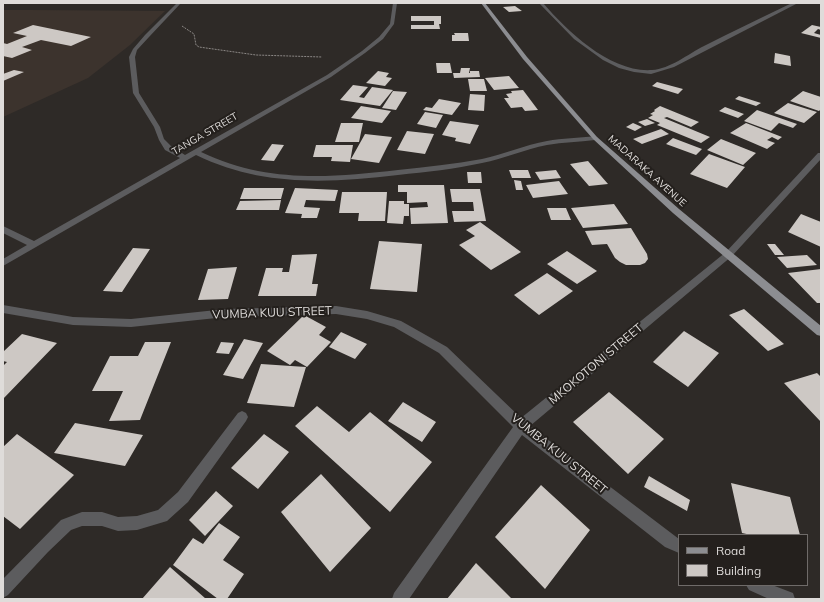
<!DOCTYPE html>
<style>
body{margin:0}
#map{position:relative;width:824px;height:602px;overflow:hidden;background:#2e2a27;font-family:Mulish,sans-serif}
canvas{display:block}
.frame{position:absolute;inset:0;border:4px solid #dfdcda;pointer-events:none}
.legend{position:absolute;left:678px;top:534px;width:130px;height:52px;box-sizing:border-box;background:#24201d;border:1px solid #6f6b69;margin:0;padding:5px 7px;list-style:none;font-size:12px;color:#dfdcda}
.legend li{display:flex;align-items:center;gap:8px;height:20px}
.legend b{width:20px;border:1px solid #6f6b69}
</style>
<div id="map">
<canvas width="824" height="602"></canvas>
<div class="frame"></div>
<ul class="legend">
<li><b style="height:5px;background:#8c8d91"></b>Road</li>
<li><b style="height:11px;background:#cdc8c4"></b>Building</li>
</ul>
</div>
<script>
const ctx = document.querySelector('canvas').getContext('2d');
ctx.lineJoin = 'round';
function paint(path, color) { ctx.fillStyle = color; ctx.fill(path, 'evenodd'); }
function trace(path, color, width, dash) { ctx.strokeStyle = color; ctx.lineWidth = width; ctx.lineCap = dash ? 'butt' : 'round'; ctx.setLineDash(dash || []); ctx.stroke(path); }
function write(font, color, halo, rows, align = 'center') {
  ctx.font = font + ' Mulish,sans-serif'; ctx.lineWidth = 4; ctx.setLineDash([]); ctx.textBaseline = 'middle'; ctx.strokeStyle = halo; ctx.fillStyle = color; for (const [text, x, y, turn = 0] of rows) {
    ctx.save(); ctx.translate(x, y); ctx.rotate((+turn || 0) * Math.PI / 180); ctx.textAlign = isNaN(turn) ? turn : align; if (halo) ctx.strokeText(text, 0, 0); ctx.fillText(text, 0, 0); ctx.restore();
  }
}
paint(new Path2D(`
 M3,10H32L165,11L130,45L88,78L3,117Z`), '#3c332d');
paint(new Path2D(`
 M515,6L522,11L509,12L503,7Z
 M411,16H441V24H439L440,29H411V25H434V21H411Z
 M33,25L91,37L71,46L41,40L22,47L32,50L12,58L3,56V43L7,44L27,36L13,33Z
 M812,25L821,27V30L818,29L814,33L821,35V38L801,33Z
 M454,33H468L469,41H452V35H455Z
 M775,53L790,56L791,66L774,63Z
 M436,63H450L452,73H437Z
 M461,68H470L469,73H460Z
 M14,70L24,72L3,81V74Z
 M378,71L389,73L386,77L392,78L385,86L366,83Z
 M470,71H479L480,77L454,78L453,73H470Z
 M509,76L519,88L494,90L485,78Z
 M468,79H484L487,91H470Z
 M657,82L683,89L678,94L652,86Z
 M353,85L368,87L359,97L364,98L372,87L393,90L380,106L340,100Z
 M523,90L538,110L525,111L522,107L511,108L504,98H509L506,94L512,93L511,91Z
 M393,91L407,92L396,110L382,108Z
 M803,91L821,97V109L819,111L790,101Z
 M470,94L485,95L484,111L468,110Z
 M739,96L761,103L756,106L735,99Z
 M439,99L461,103L452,115L423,110L426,107L432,108Z
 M788,103L817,112L804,123L774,113Z
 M361,106L391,111L382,123L351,118Z
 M660,106L699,122L691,127L667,117L664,118L710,137L701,143L657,125L660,123L648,118L653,115L650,114L655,111L654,110Z
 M725,107L744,114L738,118L719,111Z
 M757,110L797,124L793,128L779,123L771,131L744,121Z
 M425,112L443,115L436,128L417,124Z
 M647,119L655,123L645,126L638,122Z
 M450,121L479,125L470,144L455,141L456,138L442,135Z
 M341,123H363L359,142H335Z
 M633,123L642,127L635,131L626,127Z
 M746,123L782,137L778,140L772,137L767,140L775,143L767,149L730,133Z
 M661,129L669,134L642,144L633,139Z
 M407,131L434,134L425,154L397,150Z
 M365,134L392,137L379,163L351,159Z
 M673,138L702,149L696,155L666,144Z
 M721,139L756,153L743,165L707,150Z
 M272,144L284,145L274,161L261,160Z
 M316,145H353L350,162L331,161L332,157H313Z
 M709,154L745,167L727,188L690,174Z
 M588,161L608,184L589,186L570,164Z
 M509,170H528L531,178H512Z
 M556,170L561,178L540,180L535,172Z
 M467,172H481L482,183H468Z
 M514,180L521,181L523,190H516Z
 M559,181L568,194L533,198L526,185Z
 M398,185H444L448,223L411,224L410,208L428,207L427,202L407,203V192H398Z
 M244,188H284L281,199H240Z
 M295,188L338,190L335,201L306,200L304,207L320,208L317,218H301L302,214L285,213Z
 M450,189H480L486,221L454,222L452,211H474L473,202H452Z
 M342,192H387L385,221H358L359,213H339Z
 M281,200L279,210H236L240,201Z
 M389,201H404V204H409V216H404L403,224L387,223Z
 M614,204L628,224L583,228L571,208Z
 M547,208H566L571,220H551Z
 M801,214L821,222V247L788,232Z
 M480,222L521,252L491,270L459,245L475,236L466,230Z
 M631,228L647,254L648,259L645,263L640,265H626L620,262L615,258L607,244L592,245L585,231Z
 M379,241L422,244L417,292L370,289Z
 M767,244H775L784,255H775Z
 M133,248L150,249L122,292L103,291Z
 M567,251L597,271L577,284L547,264Z
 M317,254L312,284H318L316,296H258L266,268H283L282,272H289L292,255Z
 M807,255L817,265L787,268L777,257Z
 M237,267L228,299L198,300L208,269Z
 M821,269V303H817L788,273Z
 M547,273L573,291L539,315L514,295Z
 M744,309L784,344L768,351L729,315Z
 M304,315L326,327L319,335L331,342L307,367L295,360L290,365L267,351Z
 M684,331L719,353L688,387L653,362Z
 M341,332L367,344L355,359L329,347Z
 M22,334L57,343L3,399V366L7,362L3,361V352Z
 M244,339L263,343L243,379L223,375Z
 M145,342H171L140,420L109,421L123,391H92L110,356H138Z
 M221,342L234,343L229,354L216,353Z
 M261,364L306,367L294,407L247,403Z
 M817,373L821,377V422L784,383Z
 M609,392L664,439L628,474L573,422Z
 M403,402L436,422L422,442L388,421Z
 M317,406L349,432L370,412L432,462L390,512L295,426Z
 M75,423L143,435L125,466L54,453Z
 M17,434L74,475L20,529L3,516V447Z
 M264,434L289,452L258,489L231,468Z
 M321,474L371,528L330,572L281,512Z
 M649,476L690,500L687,511L644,487Z
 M731,483L790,497L800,535H751L742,533Z
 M541,485L590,530L545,589L495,537Z
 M216,491L233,506L205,536L189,520Z
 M219,523L240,537L223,560L244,574L227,599H218L173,565L193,538L203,544Z
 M476,563L512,599H447Z
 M170,567L206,599H142Z`), '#cdc8c4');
trace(new Path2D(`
 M182,26L194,34L196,45L199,47L256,55L322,57`), '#8c8886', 1, [2, 1]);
paint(new Path2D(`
 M177,3H181L149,37L137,50L135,57L139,93L160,127L164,139L171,146L185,155L327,75L362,51L379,37L390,24L393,3H397L394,24L383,39L365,53L331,77L201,152C266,183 328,178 398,170C426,167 454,164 482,159C504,154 525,145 547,141C562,138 579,138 595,136L598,138L595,140C579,142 563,142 547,145C525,149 504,159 482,163C455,169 426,172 398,175C328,183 262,187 196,155L3,266V259L27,245L3,233V226L34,241L180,158L165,150L159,140L154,127L133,93L129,57L133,49L145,35Z
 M539,3H543C568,32 611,73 652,70C670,69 688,54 704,46C733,31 763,17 792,3H798L674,67L651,74L634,72L619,68L603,60L574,39Z
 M818,153H821V159L732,256L530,426L679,539V553L665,547L522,435L409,599H392L394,593L513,427L439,353L394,327L367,319L336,314L226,317L131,327L73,325L3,313V305L73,317L131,319L226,309L336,306L367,311L401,321L447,347L521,418L726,252Z
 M242,411L246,413L248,417L246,421L188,502L167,521L137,530L118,531L102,526H82L71,530L48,552L8,595L3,598V579L61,520L82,512H102L118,517L137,516L158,510L178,492L238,413Z
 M746,585H772L793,593L795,599H769L749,590Z`), '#5c5c5e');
paint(new Path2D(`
 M481,3H485L527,57L597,137L679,209L821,326V336L817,335L673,213L593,139L523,59Z`), '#8c8d91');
write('10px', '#dfdcda', '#24201d', [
 ["TANGA STREET",205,134,-30],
 ["MADARAKA AVENUE",647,171,42]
]);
write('12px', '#dfdcda', '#24201d', [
 ["VUMBA KUU STREET",272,313,-2],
 ["MKOKOTONI STREET",596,364,-40],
 ["VUMBA KUU STREET",559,454,39]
]);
</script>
